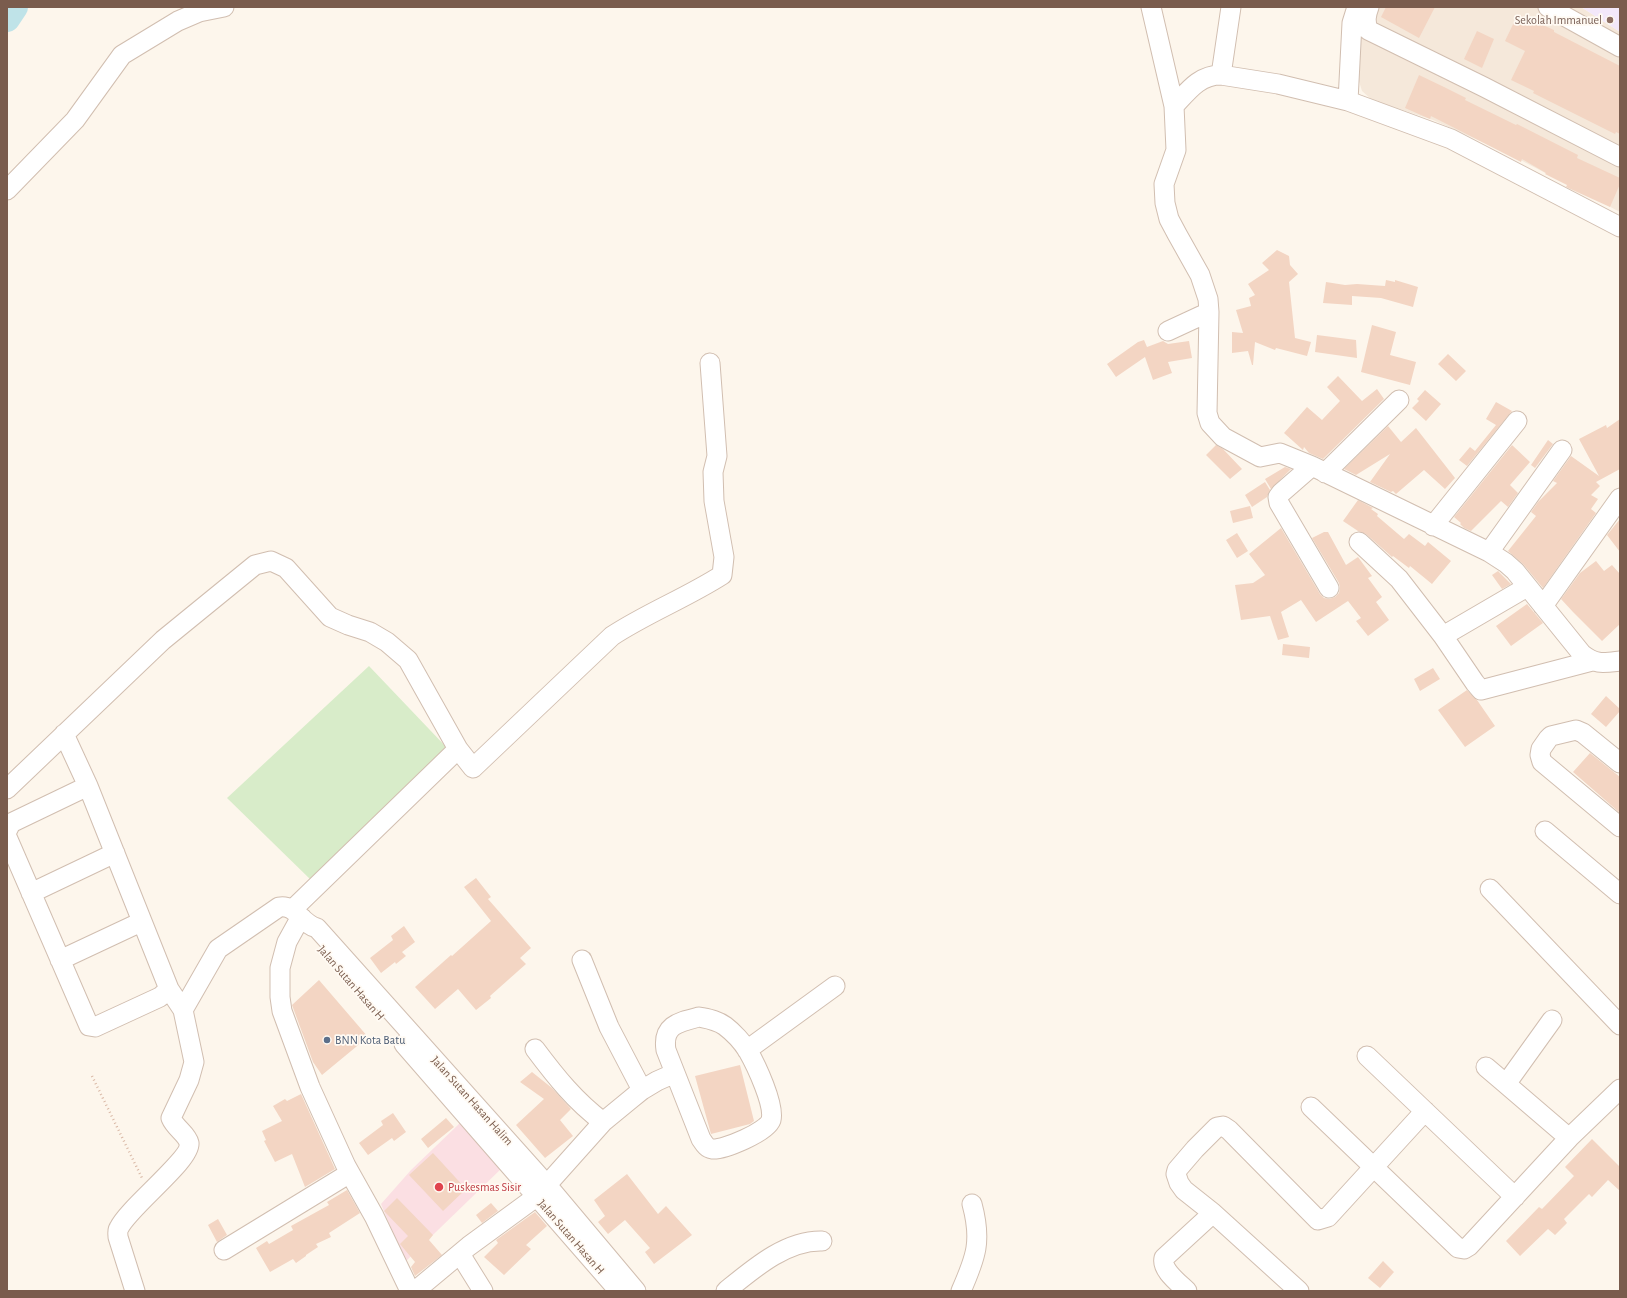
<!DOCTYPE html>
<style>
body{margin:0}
#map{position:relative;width:1627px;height:1298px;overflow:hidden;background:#fdf6ec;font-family:"Alegreya Sans",sans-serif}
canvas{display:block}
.frame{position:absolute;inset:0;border:8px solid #7a5c4d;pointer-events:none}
</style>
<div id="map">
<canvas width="1627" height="1298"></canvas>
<div class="frame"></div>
</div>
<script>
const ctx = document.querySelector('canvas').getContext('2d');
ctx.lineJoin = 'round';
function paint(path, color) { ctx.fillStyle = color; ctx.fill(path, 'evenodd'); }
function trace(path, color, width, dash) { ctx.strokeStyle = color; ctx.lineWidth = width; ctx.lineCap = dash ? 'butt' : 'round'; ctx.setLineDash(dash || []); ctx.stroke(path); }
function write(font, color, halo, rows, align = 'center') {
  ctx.font = font + ' "Alegreya Sans",sans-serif'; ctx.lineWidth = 3.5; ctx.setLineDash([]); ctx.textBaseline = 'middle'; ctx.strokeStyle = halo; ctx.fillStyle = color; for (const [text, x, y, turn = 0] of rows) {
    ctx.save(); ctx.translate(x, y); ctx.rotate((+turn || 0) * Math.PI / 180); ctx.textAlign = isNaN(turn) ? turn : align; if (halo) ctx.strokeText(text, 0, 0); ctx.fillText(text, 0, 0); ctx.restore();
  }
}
paint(new Path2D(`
 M1361,7H1581L1620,32V212L1507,153L1433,120L1372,100L1362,91L1357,75Z`), '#f5e8da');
paint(new Path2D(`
 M1581,7H1620V32Z`), '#f3e8fa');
paint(new Path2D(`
 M460,1123L502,1168L405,1262L381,1204L411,1170Z`), '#fbdfe3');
paint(new Path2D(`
 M369,666L449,750L312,881L227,798Z`), '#d8ecc9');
trace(new Path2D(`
 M7,19L15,7`), '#bfe3e8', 26);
paint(new Path2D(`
 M1386,7H1435L1419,38L1381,17Z
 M1518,14L1554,30V32L1620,66V134L1616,132L1615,134L1533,93L1534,91L1511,80L1525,51L1505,41Z
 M1477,31L1494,39L1482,68L1464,59Z
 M1419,75L1444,87L1466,98L1465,100L1516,125L1517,124L1578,155L1577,158L1620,178V184L1610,207L1566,187L1567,185L1545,174L1546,173L1522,159L1521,162L1431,116L1430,119L1405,108Z
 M1277,250L1289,256L1290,265L1298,274L1289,282L1295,338L1311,342L1307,356L1276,348L1275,350L1255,342L1253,365H1252L1248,351L1232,353V332L1243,333L1236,310L1251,306L1249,298L1255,295L1248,284L1269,270L1262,263Z
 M1386,280L1395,282V280L1418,287L1413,307L1381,298L1352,296V305L1323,303L1326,282L1345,285L1357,284L1385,286Z
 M1372,325L1396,332L1390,355L1416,362L1410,385L1361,372Z
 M1317,335L1356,340L1357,358L1315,352Z
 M1144,340L1147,347L1163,341L1168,344L1189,341L1192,358L1168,362L1172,373L1153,380L1145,357L1116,377L1107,364L1138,342Z
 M1448,354L1466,371L1456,381L1438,364Z
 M1338,376L1362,401L1377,389L1384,399L1323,459L1309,453L1304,447L1303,450L1284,433L1307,407L1322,420L1340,401L1327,387Z
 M1425,390L1441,404L1426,421L1412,408L1419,401L1417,399Z
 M1496,402L1512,411L1467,466L1459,460L1470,447L1475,451L1496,425L1486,419Z
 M1620,419V469L1596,482L1600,486L1591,495L1598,499L1591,509L1596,513L1543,588L1523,564L1508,551L1536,516L1531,512L1538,502L1557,483L1553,481L1571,456L1599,476L1579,439L1606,425L1607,428Z
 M1388,426L1401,442L1416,428L1455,478L1445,489L1424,470L1396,494L1393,491L1391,492L1370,482L1390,454L1356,475L1344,469Z
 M1548,440L1553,444L1535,468L1531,465Z
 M1216,445L1223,449L1242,469L1230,479L1206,455Z
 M1512,445L1530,462L1510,485L1518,493L1508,507L1501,501L1471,531L1464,528L1460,524L1461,523L1454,517Z
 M1285,467L1291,469L1271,489L1265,479Z
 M1265,482L1270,490L1267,497L1252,507L1245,495Z
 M1358,500L1373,508L1371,509L1378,514L1377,516L1404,539L1409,534L1425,546L1428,542L1451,561L1432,584L1410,566L1409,568L1393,556L1392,557L1366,534L1358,531L1343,521Z
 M1250,506L1253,518L1233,523L1230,511Z
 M1620,519V552L1607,535Z
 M1281,528L1320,594L1324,598L1329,599L1335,597L1339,593L1340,588L1339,583L1312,538L1324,532H1328L1346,565L1358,557L1372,576L1368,578L1382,597L1376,602L1389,620L1368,636L1356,621L1361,618L1348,601L1316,622L1301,600L1281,612L1289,637L1278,640L1270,616L1241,620L1235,585L1253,583L1265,575L1249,554Z
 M1237,533L1248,551L1237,558L1226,540Z
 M1596,561L1604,571L1612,565L1620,574V624L1602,641L1573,612L1561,599L1580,573Z
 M1498,571L1511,584L1502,589L1492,575Z
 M1527,604L1543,623L1511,646L1496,626Z
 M1283,644L1310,647L1309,658L1282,655Z
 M1433,668L1440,679L1420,691L1414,679Z
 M1467,690L1477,700L1495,726L1465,747L1438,710Z
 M1606,696L1620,709V711L1606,727L1591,714Z
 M1590,753L1620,777V813L1573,772Z
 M476,878L491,897L488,899L531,948L520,958L526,964L490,996L491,998L476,1010L458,989L435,1009L415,987L451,955L452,956L491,921L464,887Z
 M404,926L415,942L402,952L406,956L396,964L395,962L381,973L370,958L393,940L391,936Z
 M319,980L368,1037L322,1075L313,1062L292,1005Z
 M740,1065L754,1121L750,1124L711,1134L695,1076Z
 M532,1072L552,1088L571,1109L560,1120L573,1136L545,1158L516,1125L544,1099L520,1082Z
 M301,1094L335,1169L305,1187L292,1154L275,1162L264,1141L266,1140L262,1131L282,1121L273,1106L285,1099L287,1101Z
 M393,1113L406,1132L394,1141L392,1138L368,1155L359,1143L383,1125L381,1121Z
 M446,1118L454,1127L428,1148L421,1139Z
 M1592,1139L1620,1167V1191L1608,1180L1592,1197L1589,1194L1564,1219L1567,1223L1555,1235L1548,1229L1520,1256L1506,1241L1539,1207L1542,1209L1574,1176L1565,1167Z
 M433,1153L466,1189L443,1211L409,1175Z
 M627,1174L658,1214L666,1206L692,1235L654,1264L645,1252L650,1248L625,1220L608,1234L598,1222L605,1216L594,1200Z
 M347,1190L360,1213L329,1233L331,1237L316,1244L318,1247L306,1255V1256L296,1263L293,1259L270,1272L256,1248L267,1241L269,1244L293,1230L291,1226L329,1205L327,1202Z
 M397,1198L433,1235L429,1240L442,1255L415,1276L411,1267L415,1262L400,1244L408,1236L384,1211Z
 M491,1203L498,1211L482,1223L476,1215Z
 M535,1212L547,1226L526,1245L531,1249L504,1275L484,1257L498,1243L496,1240Z
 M218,1219L227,1235L217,1242L208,1225Z
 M1383,1261L1394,1272L1380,1288L1368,1278Z`), '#f3d5c3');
const minor = new Path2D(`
 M1151,7L1174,106
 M1369,7C1366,15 1365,21 1368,30L1484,87L1620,157
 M1548,7L1620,47
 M1221,75L1231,7
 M1348,101L1352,23L1357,7
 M7,190L75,120L122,55L178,21L199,12L224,7
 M1620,227L1451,139L1348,101L1278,84L1221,75C1199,75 1188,91 1174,106L1176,150L1164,184L1165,203L1169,219L1177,234L1200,275L1208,299L1209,312L1207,413L1210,423L1223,437L1260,457L1280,453L1312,466L1489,552L1506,563L1515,571L1582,654C1596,665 1603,663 1620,661
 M1168,331L1209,312
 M1312,466L1281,493L1278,497L1279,503L1329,588
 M1325,473L1399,400
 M1433,526L1517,421
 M1359,542L1399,579L1443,636L1475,683L1481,690L1592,661
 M1489,552L1562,450
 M1543,606L1620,498
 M1443,636L1527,587
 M64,734L88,786L169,989L183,1010L194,1062L189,1080L171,1118C175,1128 187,1134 189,1143C192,1159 128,1208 119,1228C117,1230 118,1234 118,1237L135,1291
 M1620,763L1583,733L1576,730L1551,736L1548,739L1541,749L1540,755L1542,762L1620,827
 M7,789L163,640L255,565L271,561L286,568L330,617L348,625L370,632L387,642L408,660L458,749L473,768L612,636C647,613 686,598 722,575L724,557L714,501L713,472L717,456L710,363
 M7,831L11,823L88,786
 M1545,831L1620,894
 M7,837L89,1026L95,1027L160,997L169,989
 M1490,889L1620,1025
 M31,893L115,853
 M293,909L458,749
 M302,918L298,922L287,942L280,968V997L282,1011L310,1087L346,1166L374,1216L410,1291
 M60,960L141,922
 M582,960L609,1027L642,1090
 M183,1010L218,949L279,907C296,904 301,924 317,928L547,1185L636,1291
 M699,1017C709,1019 717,1020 725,1026C733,1032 743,1043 748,1051C756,1065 775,1105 771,1120C767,1132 724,1150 712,1149C706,1148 704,1143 701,1139L666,1050C662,1025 679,1022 699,1017Z
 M1552,1020L1506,1084L1569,1138
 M404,1044L619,1291
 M535,1049C556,1077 575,1101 603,1122
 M747,1050L835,986
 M1367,1056L1515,1197
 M1486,1067L1506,1084
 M1311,1107L1458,1248L1464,1249L1469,1246L1569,1138L1620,1089
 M224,1250L350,1173
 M460,1254L483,1291
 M415,1291L469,1246L536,1197L603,1122L631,1099L642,1090L657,1081L675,1073
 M726,1291C753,1269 786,1240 822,1241
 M961,1291C976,1257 982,1241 972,1204
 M1187,1291C1179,1283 1161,1270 1164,1258L1213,1213
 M1299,1291L1213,1213L1184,1190L1179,1183L1176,1174L1177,1170L1195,1149L1217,1127L1223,1126L1229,1130L1318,1220L1328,1217L1425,1111`);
trace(minor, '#d1beb0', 21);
trace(new Path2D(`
 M92,1076L142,1178`), '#d9b8a5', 2.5, [1, 3]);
trace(minor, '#fff', 19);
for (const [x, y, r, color] of [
 [1610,20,4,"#8d6e63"],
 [327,1040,4,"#5c6f8a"],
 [439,1187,5,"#e0444e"]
]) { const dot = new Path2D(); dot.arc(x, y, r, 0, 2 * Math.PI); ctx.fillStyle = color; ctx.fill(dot); trace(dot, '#fffaf3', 1.5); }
write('12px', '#785e54', '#fffaf3', [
 ["Sekolah Immanuel",1602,20]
], 'right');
write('12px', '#7a5c4d', '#fffaf3', [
 ["Jalan Sutan Hasan H",351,983,49],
 ["Jalan Sutan Hasan Halim",472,1101,48],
 ["Jalan Sutan Hasan H",571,1237,49]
]);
write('12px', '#4e5e75', '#fffaf3', [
 ["BNN Kota Batu",335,1040]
], 'left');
write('12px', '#be3a42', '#fffaf3', [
 ["Puskesmas Sisir",448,1187]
], 'left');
</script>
